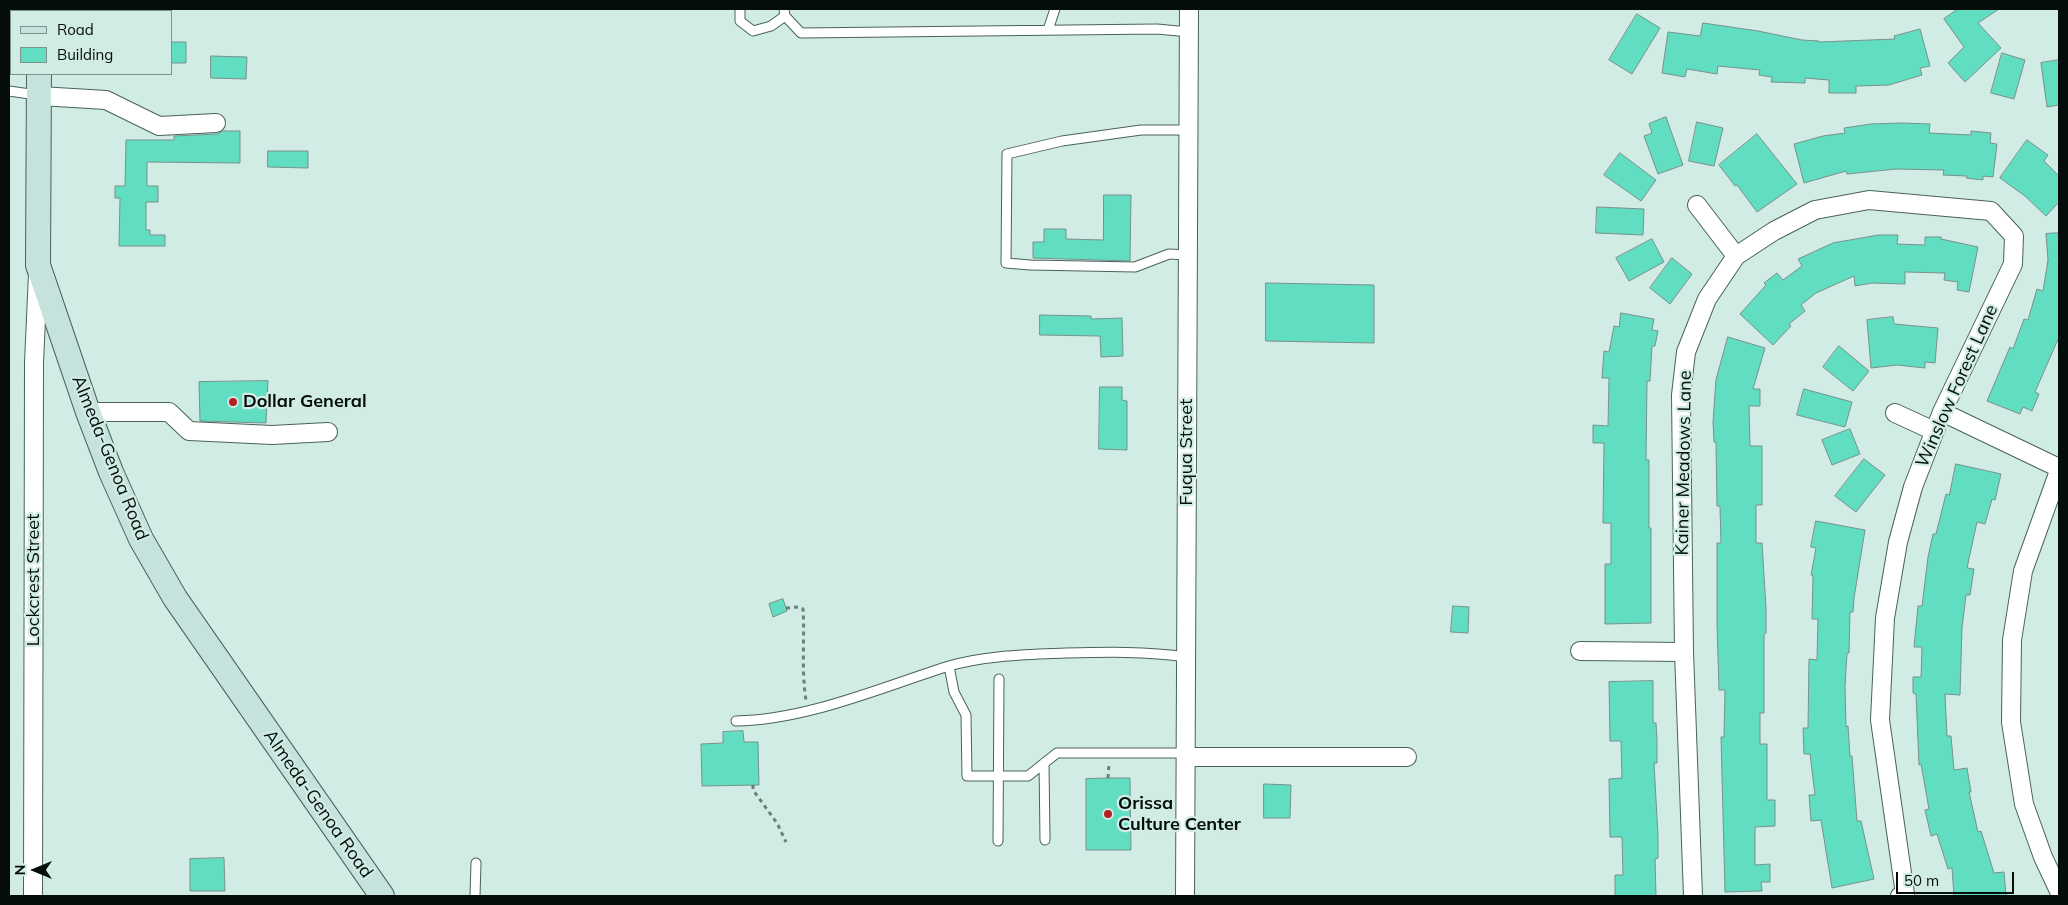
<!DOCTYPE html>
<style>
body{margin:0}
#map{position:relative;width:2068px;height:905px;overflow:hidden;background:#d0ece4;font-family:Mulish,sans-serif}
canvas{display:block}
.frame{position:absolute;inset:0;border:10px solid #050d0b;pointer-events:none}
.legend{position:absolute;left:10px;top:10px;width:162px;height:65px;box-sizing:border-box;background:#d0ece4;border:1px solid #7f938d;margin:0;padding:6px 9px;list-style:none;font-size:15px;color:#050d0b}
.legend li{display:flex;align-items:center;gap:10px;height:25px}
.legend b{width:25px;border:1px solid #7f938d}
.north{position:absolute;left:10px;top:845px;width:50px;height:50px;-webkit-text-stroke:4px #d0ece4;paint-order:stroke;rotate:270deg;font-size:14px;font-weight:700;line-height:20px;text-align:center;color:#050d0b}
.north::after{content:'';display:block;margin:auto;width:18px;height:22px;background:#050d0b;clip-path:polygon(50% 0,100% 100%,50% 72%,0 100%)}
.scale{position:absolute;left:1896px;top:872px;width:118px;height:22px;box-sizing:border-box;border:2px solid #050d0b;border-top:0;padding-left:6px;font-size:15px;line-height:18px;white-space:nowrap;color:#050d0b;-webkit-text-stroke:4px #d0ece4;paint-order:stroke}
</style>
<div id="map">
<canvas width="2068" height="905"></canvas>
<div class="frame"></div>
<ul class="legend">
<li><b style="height:6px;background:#c5e2dc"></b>Road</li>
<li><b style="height:14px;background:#61ddc2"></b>Building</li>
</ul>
<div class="north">N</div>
<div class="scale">50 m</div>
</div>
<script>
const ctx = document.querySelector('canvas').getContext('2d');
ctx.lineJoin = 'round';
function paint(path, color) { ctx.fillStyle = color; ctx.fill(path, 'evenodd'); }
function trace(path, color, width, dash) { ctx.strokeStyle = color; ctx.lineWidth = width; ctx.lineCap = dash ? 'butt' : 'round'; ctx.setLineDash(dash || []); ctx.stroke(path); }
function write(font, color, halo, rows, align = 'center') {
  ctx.font = font + ' Mulish,sans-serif'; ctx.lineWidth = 4.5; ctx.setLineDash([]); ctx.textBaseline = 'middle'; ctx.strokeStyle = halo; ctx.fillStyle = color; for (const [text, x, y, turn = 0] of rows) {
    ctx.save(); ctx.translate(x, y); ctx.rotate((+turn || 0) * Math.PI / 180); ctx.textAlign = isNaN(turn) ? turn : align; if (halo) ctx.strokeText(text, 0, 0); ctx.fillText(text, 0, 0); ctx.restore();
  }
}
const building = new Path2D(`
 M1958,9H1999L1978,23L2001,48L1965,82L1948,63L1964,47L1944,19Z
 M1637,14L1660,28L1632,74L1609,60Z
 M1703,23L1758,31L1802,40L1819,41V42L1895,39L1894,36L1920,29L1930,66L1920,68L1922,75L1889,85L1856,86V93H1829V80L1805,78V83L1771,82L1772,77L1759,75L1760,70L1718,66L1717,74L1687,69L1685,77L1662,73L1668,32L1700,36Z
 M171,42H186V63H171Z
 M2002,53L2025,60L2014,99L1991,93Z
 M211,56L247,57L246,79L211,78Z
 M2059,60V105L2047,107L2041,63Z
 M1666,117L1683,165L1658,174L1644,136L1652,133L1649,124Z
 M1697,122L1723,128L1714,166L1689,161Z
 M1903,123L1930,124L1929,133L1971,135V131L1991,133L1990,143L1997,144L1993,177L1983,176V180L1966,178L1967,176L1943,175L1944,170L1896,169L1847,174L1846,171L1804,183L1794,144L1823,136L1845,133L1844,128L1871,124Z
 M223,131H240V163L147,162V186H158V202H146V230H150V235H165V246H119L120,198H115V186H125L126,140H174V136L217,134Z
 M1757,134L1797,184L1757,212L1737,185L1735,186L1719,165Z
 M2027,140L2048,155L2044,161L2059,176V202L2046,216L2025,196L2000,178Z
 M268,151H308V168L268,167Z
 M1620,153L1656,180L1641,201L1604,175Z
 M1104,195H1131L1130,261L1033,258V242H1044V229H1066V239L1103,240Z
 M1597,207L1644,209L1643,235L1596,233Z
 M2052,233H2059V337L2035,392L2039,394L2032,411L2023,407L2020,414L1987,401L2010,347L2013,349L2024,319L2028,320L2037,289L2043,291L2048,260L2046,234Z
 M1879,235H1898L1897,244L1925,245V237H1941V239L1978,247L1969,292L1957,290L1958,282L1944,280L1945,273L1905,272V284L1872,283L1855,286L1854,276L1816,293L1801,305L1805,311L1789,324L1791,326L1773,345L1740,314L1766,285L1764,283L1777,273L1783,280L1802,266L1798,259L1833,243Z
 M1652,239L1664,262L1629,281L1616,258Z
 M1672,258L1692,274L1670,304L1650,288Z
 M1266,283L1374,285V343L1266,341Z
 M1621,313L1654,319L1652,330L1658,331L1655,346H1652L1650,381H1647L1646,460H1649V528H1651V623L1605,624V564H1611V523H1603L1604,443H1593V425L1608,426L1609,378H1602L1604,351L1609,352L1614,326L1619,327Z
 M1040,315L1091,316V319L1122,318L1123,356L1101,357L1100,336L1040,335Z
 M1893,317L1894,324L1938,328L1935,363L1925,362V368L1897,365L1871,368L1867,320Z
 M1728,337L1765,348L1753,389H1760V406H1749L1750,446H1762V505H1756V543H1762L1766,608V633L1764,634V713H1760V744H1767V800H1775V826L1755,827V865L1770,864V882H1761L1762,891L1725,892L1721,737H1724L1725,690H1719L1717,624V543H1721L1720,506H1717L1716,442H1714L1713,422L1716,380Z
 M1839,346L1869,371L1853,391L1823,367Z
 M268,381L266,423L200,421L199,382Z
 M1100,387H1122V400L1127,401V450L1099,449Z
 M1804,389L1852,402L1845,427L1797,415Z
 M1850,429L1860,454L1832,465L1822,440Z
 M1864,459L1885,475L1856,512L1835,496Z
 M1956,464L2001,474L1995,500L1992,499L1985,524L1977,522L1967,568L1974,569L1970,595H1966L1962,628L1960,695L1945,694L1947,736H1951L1954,770L1967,768L1971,792H1969L1978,832L1981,831L1994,873L2004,872L2006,896H1954L1952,868L1948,869L1937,834L1931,836L1925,810L1929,809L1921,764L1919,765L1916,694L1913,693V677H1921L1922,647H1914L1918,606H1922L1928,557L1933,534H1936L1946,494L1949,495Z
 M1816,521L1865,530L1854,598L1853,612H1850L1849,653H1847L1845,686L1846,727L1848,726L1850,756H1852L1857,821H1861L1874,879L1832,888L1821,820L1811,821L1809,795H1815L1810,754H1804L1803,728H1808L1809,659L1817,660L1818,619H1812L1813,575H1811L1816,548L1811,547Z
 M783,599L787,611L773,617L769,604Z
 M1453,606L1469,607L1468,633L1451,632Z
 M1653,681V723H1656L1657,739V763H1654L1658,836V858L1655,859L1656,896H1615V875H1623L1622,837H1610L1609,779L1622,778L1621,741H1610L1609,682Z
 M743,731L744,742H758L759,785L702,786L701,744L723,743V732Z
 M1108,778H1130L1131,850H1086V779Z
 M1264,784L1291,785L1290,818H1264Z
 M224,858L225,891H190V859Z`);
paint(building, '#61ddc2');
trace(building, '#78918a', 1);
const lane = new Path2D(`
 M740,9V21L753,31L771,26L785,16
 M784,9L785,16L801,33L1157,29L1189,32
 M1048,30L1055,9
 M9,91L37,95
 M1188,255L1169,254L1135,267L1030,265L1006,263L1007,154L1062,141L1141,130H1189
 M949,666L954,692L966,715L967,776H1028L1057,753H1186
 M736,721C807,720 882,687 949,666C987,655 1026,655 1065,653C1106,652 1146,651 1186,657
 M1044,763L1045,840
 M998,841L999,679
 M475,896L476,863`);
const street = new Path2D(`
 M40,96L106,100L159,126L216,123
 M1697,205L1736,256
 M88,412H169L189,431L272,435L328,432
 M1942,412L2059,468
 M1895,413L1934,431
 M2059,471L2023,571L2012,640L2011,722L2024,804L2043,857L2059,891
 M1580,651L1684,652
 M1186,757H1407
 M33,896L34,363L38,274
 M1185,896L1189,9
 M1693,896L1684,652L1681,395L1686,352L1707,299L1736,256L1774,231L1815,210L1869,200L1991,211L2014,236L2013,264L1942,412L1913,487L1898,542L1885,618L1880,720L1905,894L1900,896`);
const secondary = new Path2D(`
 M38,9V11
 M39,74L38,265L88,412L111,472L141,539L175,598L382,896`);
trace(lane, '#4a625c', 11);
trace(street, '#4a625c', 20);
trace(secondary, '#4a625c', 26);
trace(new Path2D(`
 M786,608L798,607L803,609C805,639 801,669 806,700
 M1108,778L1109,764
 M753,785V790L777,823L786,842`), '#6d7f7a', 3, [4, 4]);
trace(lane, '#fff', 9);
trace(street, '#fff', 18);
trace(secondary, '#c5e2dc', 24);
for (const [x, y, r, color] of [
 [233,402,5,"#b12022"],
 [1108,814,5,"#b12022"]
]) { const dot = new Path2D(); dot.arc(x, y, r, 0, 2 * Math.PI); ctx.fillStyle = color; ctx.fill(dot); trace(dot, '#d0ece4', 2); }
write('18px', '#050d0b', '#d0ece4', [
 ["Winslow Forest Lane",1957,386,-66],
 ["Fuqua Street",1187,452,-90],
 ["Almeda-Genoa Road",110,458,68],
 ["Kainer Meadows Lane",1684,463,-89],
 ["Lockcrest Street",34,580,-90],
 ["Almeda-Genoa Road",318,804,55]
]);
write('bold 18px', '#050d0b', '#d0ece4', [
 ["Dollar General",243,402],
 ["Orissa",1118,804],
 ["Culture Center",1118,825]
], 'left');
</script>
